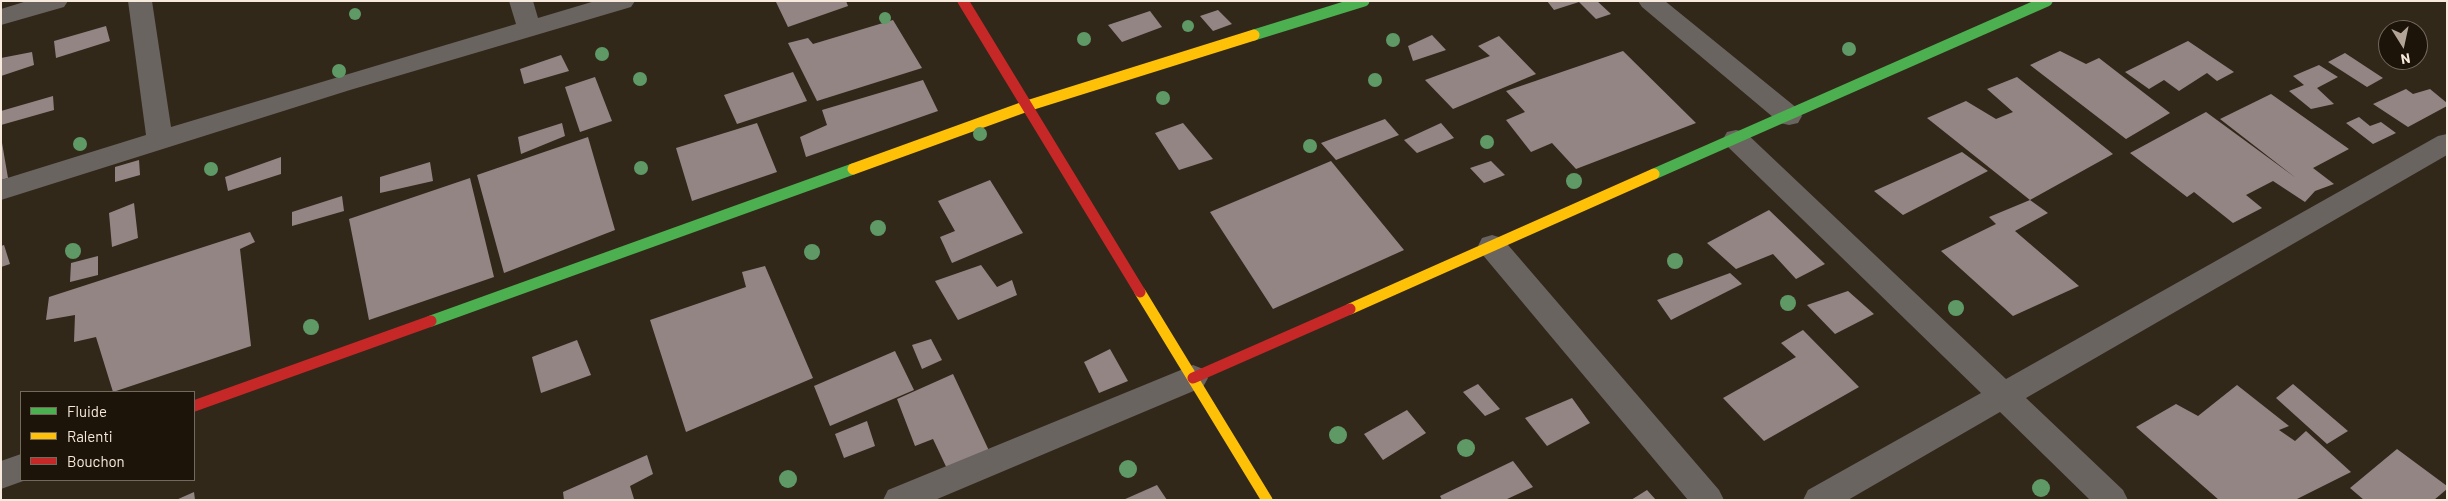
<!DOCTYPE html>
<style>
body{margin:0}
#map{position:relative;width:2448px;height:501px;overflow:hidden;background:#32281a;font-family:Barlow,sans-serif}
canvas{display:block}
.frame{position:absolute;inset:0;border:2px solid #f7e9db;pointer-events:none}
.legend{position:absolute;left:20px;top:391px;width:175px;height:90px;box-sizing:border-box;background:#1d1409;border:1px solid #74695d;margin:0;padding:6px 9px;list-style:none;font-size:15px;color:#f7e9db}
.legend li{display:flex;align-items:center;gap:10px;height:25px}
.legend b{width:25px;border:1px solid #74695d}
.north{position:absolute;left:2378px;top:20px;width:50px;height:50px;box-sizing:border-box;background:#1d1409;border:1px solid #74695d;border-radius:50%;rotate:170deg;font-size:14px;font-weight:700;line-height:20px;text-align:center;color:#f7e9db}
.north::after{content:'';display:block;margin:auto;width:18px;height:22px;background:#b2a597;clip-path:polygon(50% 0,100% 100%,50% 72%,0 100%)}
</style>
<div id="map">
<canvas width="2448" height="501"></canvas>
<div class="frame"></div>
<ul class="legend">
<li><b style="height:6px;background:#4caf50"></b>Fluide</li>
<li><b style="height:6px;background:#ffc107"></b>Ralenti</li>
<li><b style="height:6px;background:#c62828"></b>Bouchon</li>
</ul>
<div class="north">N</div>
</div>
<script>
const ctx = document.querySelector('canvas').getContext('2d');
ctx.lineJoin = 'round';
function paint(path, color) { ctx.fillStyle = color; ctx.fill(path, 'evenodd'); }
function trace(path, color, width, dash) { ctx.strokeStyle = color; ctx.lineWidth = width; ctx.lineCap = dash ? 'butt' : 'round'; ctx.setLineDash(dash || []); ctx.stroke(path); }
paint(new Path2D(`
 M779,1H846L848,6L788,27L776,2Z
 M1547,1H1597L1611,14L1596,19L1579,2L1554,10Z
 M1218,10L1232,24L1213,31L1200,16Z
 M1150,11L1162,27L1122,42L1108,25Z
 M893,20L922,68L817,101L788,43L808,38L813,44Z
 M106,26L110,41L56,58L54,41Z
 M1432,35L1446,50L1413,61L1408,46Z
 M1499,36L1536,74L1453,109L1425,80L1490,56L1478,46Z
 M2188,41L2234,72L2217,81L2207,73L2179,91L2164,80L2149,89L2125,72Z
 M1623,51L1696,123L1576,169L1552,143L1531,152L1506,120L1525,112L1506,91Z
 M2060,51L2086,64L2099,58L2170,113L2126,139L2030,65Z
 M32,52L34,65L1,76V58Z
 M2345,53L2383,78L2367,87L2328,62Z
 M561,55L569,71L524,84L520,69Z
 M2319,65L2338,77L2317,88L2334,104L2311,109L2289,91L2304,85L2293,76Z
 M793,72L807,101L737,124L724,95Z
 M595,77L612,121L580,132L565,87Z
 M2017,77L2113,154L2030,200L1927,118L1966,101L1996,119L2013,112L1987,89Z
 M923,80L938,111L806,157L800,137L827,125L822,110Z
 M2406,89L2413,94L2430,89L2447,103V106L2408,127L2373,104Z
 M2271,94L2349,149L2313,168L2334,184L2315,191L2305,202L2273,181L2246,195L2262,208L2233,223L2194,192L2187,197L2130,153L2206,112L2296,178L2220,119Z
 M53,96L54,110L1,125V111Z
 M2359,117L2370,126L2381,122L2396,133L2373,144L2346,123Z
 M1385,119L1399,135L1336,160L1321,143Z
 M562,123L565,136L521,154L518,137Z
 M757,123L777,172L692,201L676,148Z
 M1183,123L1213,159L1179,170L1155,133Z
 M1441,123L1454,138L1417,153L1404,140Z
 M1,137L8,178L1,180Z
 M588,137L615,230L504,273L477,175Z
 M1962,152L1988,171L1903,215L1874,191Z
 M281,157V174L228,191L225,177Z
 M139,160L140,175L115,182V167Z
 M1331,161L1404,250L1273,309L1210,212Z
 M1491,161L1505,175L1484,183L1470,168Z
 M430,162L433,181L380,193V177Z
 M470,178L494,277L369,320L349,219Z
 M990,180L1023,233L952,263L940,237L955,231L938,201Z
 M342,196L344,211L292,226V212Z
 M2030,200L2048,213L2015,231L2079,286L2013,316L1941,251L1996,224L1989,217Z
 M134,203L138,238L112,247L109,213Z
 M1769,210L1825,264L1796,279L1773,254L1736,269L1707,243Z
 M250,232L255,242L240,249L251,346L113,392L96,337L74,342L75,315L46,320L49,297Z
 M4,245L10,264L1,267V246Z
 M98,256V275L70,282L71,263Z
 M981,265L997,287L1012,280L1017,295L958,320L935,281Z
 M765,266L813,378L686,432L650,320L746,287L742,272Z
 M1730,273L1742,284L1671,320L1657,300Z
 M1848,291L1874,314L1835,334L1807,305Z
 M1803,330L1859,387L1764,441L1723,398L1796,357L1781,343Z
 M931,339L942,360L922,369L912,345Z
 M577,340L591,375L541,393L532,357Z
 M1110,349L1128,381L1099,393L1084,362Z
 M895,351L914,390L830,426L814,386Z
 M953,374L992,457L950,475L933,439L915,446L897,399Z
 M1478,384L1500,409L1485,416L1463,392Z
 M2293,384L2348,431L2327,444L2276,398Z
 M2237,385L2289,426L2279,430L2295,441L2306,431L2351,472L2295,500H2219L2136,427L2176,404L2198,416Z
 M1572,398L1590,423L1547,446L1525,418Z
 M1407,410L1426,433L1383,460L1364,434Z
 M867,421L875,446L844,458L835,434Z
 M2397,449L2447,486V489L2434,500H2364L2350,488Z
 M647,455L653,474L630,486L634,499L564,500L563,492Z
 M1513,461L1533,487L1505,500H1442L1440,496Z
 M1157,485L1167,500H1123Z
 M1647,490L1656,500H1631Z
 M194,492L195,500H176Z`), '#948585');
paint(new Path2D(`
 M27,1H68L64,7L1,25V9Z
 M128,1H152L171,127L516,24L509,1H533L538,18L595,1H635L631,7L350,90L1,200V180L146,135Z
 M1638,1H1665L1798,109L1802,116L1798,123L1789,125L1780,123L1642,7Z
 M1736,130L1745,132L2006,379L2438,136L2447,134V155L2026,398L2123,490L2128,500H2090L2000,412L1848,500H1803L1808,490L1981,393L1727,146L1723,139L1727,132Z
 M1492,235L1502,238L1719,490L1724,500H1688L1482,254L1478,246L1482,238Z
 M1193,365L1203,369L1208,378L1203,387L935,500H883L888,490Z
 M21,454V480H26L1,489V461Z`), '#6a6461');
trace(new Path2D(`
 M1254,35L1364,1
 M1654,174L2047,1
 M431,321L853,169`), '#4caf50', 11);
trace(new Path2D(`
 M853,169L1027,106L1254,35
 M1140,292L1267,500
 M1350,309L1654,174`), '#ffc107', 11);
trace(new Path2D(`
 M963,1L1140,292
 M1193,378L1350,309
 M194,406L431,321`), '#c62828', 11);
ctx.fillStyle = '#5e9966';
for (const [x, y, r] of [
 [355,14,6],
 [885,18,6],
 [1188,26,6],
 [1084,39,7],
 [1393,40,7],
 [1849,49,7],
 [602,54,7],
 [339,71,7],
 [640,79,7],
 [1375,80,7],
 [1163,98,7],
 [980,134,7],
 [1487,142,7],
 [80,144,7],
 [1310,146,7],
 [641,168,7],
 [211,169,7],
 [1574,181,8],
 [878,228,8],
 [73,251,8],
 [812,252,8],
 [1675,261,8],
 [1788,303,8],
 [1956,308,8],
 [311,327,8],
 [1338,435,9],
 [1466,448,9],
 [1128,469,9],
 [788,479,9],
 [2041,488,9]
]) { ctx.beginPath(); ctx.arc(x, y, r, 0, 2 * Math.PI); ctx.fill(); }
</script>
